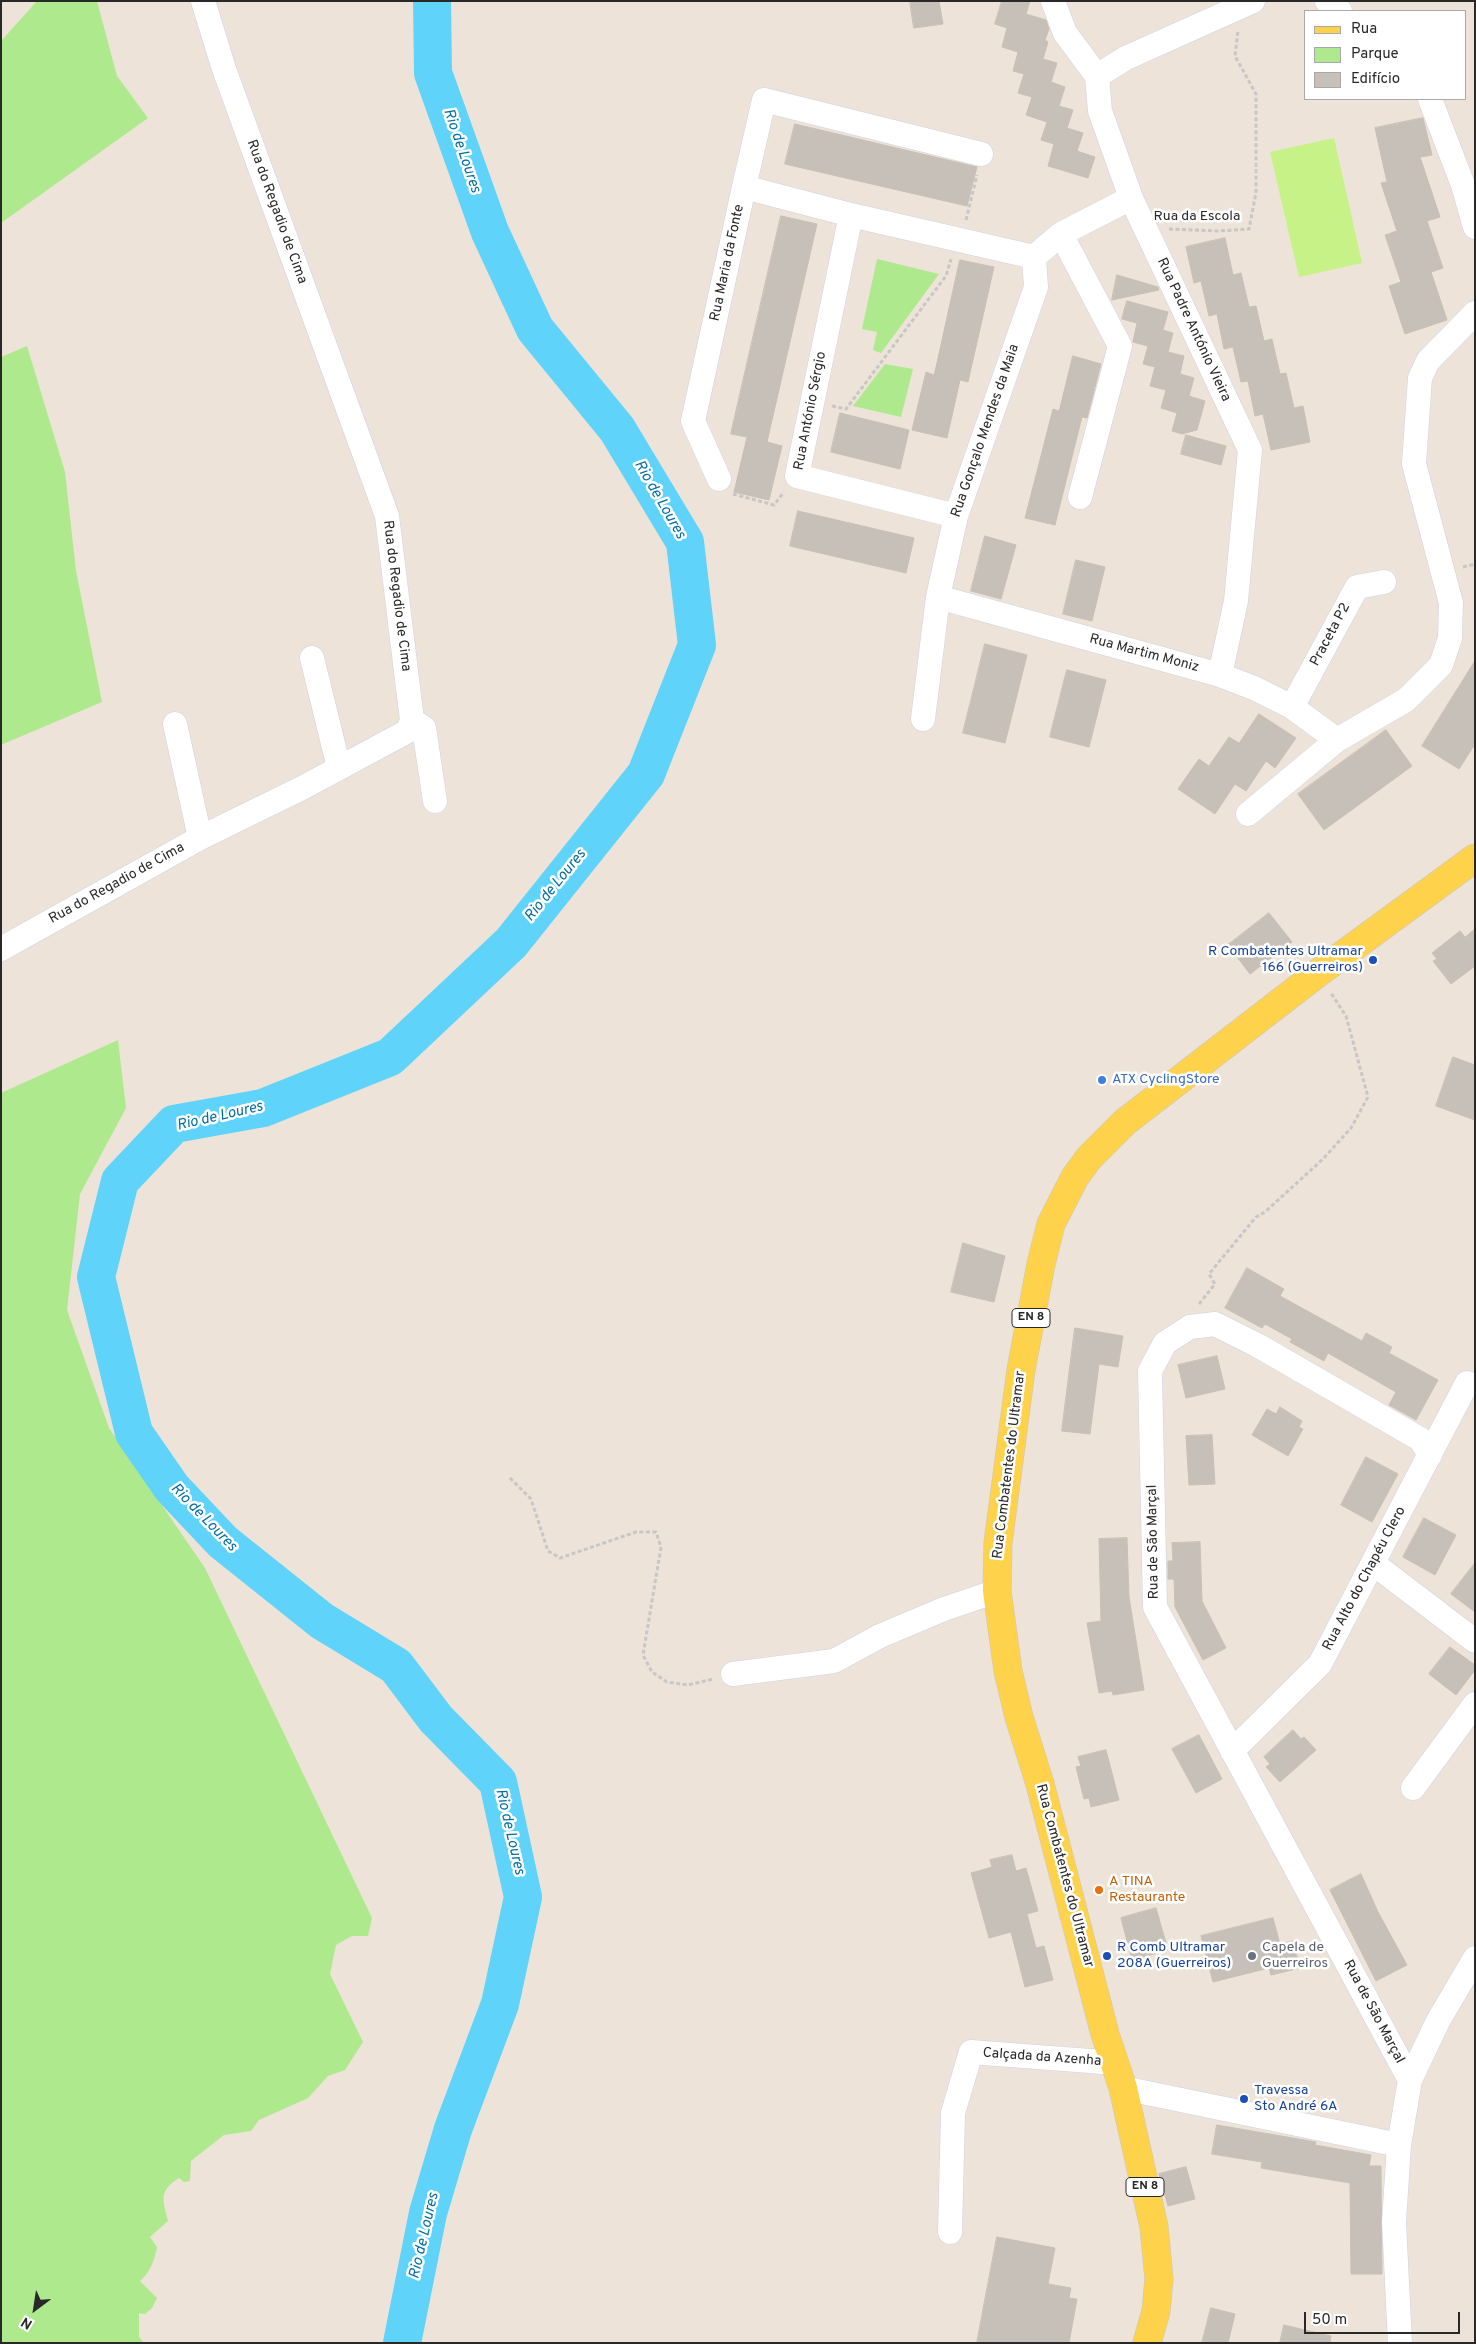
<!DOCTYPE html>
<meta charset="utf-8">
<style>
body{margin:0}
#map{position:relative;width:1476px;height:2344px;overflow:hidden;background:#ede3d8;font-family:Overpass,sans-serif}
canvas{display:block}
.frame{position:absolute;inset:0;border:2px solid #282828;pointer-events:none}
.legend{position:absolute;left:1304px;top:10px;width:162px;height:90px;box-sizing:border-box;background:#fff;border:1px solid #a9a9a9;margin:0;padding:6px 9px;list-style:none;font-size:15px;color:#282828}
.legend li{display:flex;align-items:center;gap:10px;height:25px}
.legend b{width:25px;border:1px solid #a9a9a9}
.north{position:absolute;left:10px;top:2284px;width:50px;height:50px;-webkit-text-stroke:4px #fff;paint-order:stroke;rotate:211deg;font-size:14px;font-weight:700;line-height:20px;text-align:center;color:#282828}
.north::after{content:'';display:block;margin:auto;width:18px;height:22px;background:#282828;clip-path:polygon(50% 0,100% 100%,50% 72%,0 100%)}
.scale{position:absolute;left:1304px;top:2312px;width:156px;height:22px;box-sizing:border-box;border:2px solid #282828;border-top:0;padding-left:6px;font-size:15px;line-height:18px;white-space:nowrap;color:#282828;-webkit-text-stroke:4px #fff;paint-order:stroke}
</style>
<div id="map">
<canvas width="1476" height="2344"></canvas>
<div class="frame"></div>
<ul class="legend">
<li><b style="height:6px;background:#ffd24b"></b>Rua</li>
<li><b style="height:14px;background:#afe98e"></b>Parque</li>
<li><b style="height:14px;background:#c7c0b8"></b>Edifício</li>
</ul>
<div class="north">N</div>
<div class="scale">50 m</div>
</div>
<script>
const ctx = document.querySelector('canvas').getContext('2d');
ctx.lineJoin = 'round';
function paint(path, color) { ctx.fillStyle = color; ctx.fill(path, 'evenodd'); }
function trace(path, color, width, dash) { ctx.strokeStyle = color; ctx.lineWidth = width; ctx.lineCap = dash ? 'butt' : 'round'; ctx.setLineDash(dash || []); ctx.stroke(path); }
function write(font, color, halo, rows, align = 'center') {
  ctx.font = font + ' Overpass,sans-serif'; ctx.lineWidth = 5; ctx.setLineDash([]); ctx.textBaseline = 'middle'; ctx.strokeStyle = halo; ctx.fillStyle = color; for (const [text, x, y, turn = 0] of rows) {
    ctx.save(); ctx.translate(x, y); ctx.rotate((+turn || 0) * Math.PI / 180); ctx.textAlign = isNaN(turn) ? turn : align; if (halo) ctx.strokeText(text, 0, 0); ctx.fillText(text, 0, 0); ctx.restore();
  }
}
paint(new Path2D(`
 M37,1H97L117,76L148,118L1,223V41Z
 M877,259L939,274L881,353L873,350L877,332L862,329Z
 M27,346L65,472L76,571L102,702L1,745V357Z
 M885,364L913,369L901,417L853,406Z
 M118,1040L126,1108L80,1194L67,1310L109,1428L205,1568L372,1918L368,1936H352L336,1945L330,1974L363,2042L345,2070L328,2076L308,2098L259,2120L251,2131L224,2135L191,2161L190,2181L184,2182L179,2178C158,2191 163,2200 168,2221L150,2237L157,2247C154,2261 151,2271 140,2281L157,2298L152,2308L145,2314L139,2313V2337L144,2343H1V1093Z`), '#afe98e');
paint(new Path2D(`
 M1334,138L1362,263L1299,277L1270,152Z`), '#c7f288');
trace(new Path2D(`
 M402,2343L428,2213L453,2129L500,2004L523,1897L498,1782L436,1719L396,1666L322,1621L223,1542L172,1488L134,1433L96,1277L120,1181L174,1124L263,1108L390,1057L511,943L646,774L697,645L685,542L617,429L535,329L490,232L433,73L432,1`), '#5fd3fa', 38);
const building = new Path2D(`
 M910,1H939L943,24L914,28Z
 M1002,1H1030L1026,14L1046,20L1049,29L1045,40L1048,42L1043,59L1057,63L1051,82L1065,87L1059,106L1073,110L1067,128L1083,133L1077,151L1095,157L1088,178L1048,166L1054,144L1041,140L1047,122L1026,115L1032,97L1018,93L1024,74L1013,71L1018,52L1002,47L1007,28L995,24Z
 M1423,118L1432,155L1420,157L1440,217L1427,221L1443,268L1431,272L1447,320L1405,334L1389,286L1401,282L1385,235L1397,231L1381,183L1387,182L1375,128Z
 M795,124L977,167L967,206L785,164Z
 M781,216L817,224L767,442L782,446L769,500L734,492L747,437L731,434Z
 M1225,238L1233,275L1241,273L1249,307L1256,306L1264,341L1272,339L1280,374L1286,373L1294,408L1303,406L1310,442L1271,450L1263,414L1255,416L1248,381L1241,382L1233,347L1224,349L1217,314L1209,316L1201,281L1194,283L1186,247Z
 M960,260L994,267L968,382L960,380L947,438L912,430L926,372L934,375Z
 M1117,275L1158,287L1159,290L1112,300Z
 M1127,301L1168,312L1163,330L1173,333L1168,352L1184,356L1180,374L1194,378L1189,396L1205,401L1197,430L1182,434L1172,431L1177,413L1161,408L1166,390L1150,386L1155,367L1143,364L1148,346L1133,342L1137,323L1122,319Z
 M1073,356L1101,364L1087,418L1082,417L1055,525L1025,518L1053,409L1059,411Z
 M840,413L909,430L900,469L831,452Z
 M1186,435L1226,446L1221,465L1181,454Z
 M798,511L914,538L906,573L790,546Z
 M985,536L1016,545L1001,599L971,591Z
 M1076,560L1105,567L1092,621L1063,614Z
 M985,644L1027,655L1005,743L963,733Z
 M1475,661V744L1459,769L1422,746Z
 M1067,670L1106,680L1089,747L1050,737Z
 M1259,714L1296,738L1275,768L1266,761L1246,791L1235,784L1215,814L1178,789L1199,759L1209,766L1229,737L1239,743Z
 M1386,730L1412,766L1324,830L1298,794Z
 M1269,913L1292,942L1250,974L1228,945Z
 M1475,929V966L1451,984L1433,961L1437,959L1432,953L1460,931L1465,937Z
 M1453,1057L1475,1065V1120L1436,1106Z
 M963,1243L1005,1256L994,1302L951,1292Z
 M1247,1268L1284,1289L1280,1296L1362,1341L1366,1333L1392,1347L1389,1353L1438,1380L1416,1420L1389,1405L1396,1392L1328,1353L1324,1361L1290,1342L1292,1339L1265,1324L1262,1328L1225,1308Z
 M1075,1328L1123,1336L1118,1367L1099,1364L1090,1434L1062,1431Z
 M1217,1356L1225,1389L1186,1398L1178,1365Z
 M1280,1407L1302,1421L1299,1427L1303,1429L1288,1456L1252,1435L1267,1409L1276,1414Z
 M1212,1435L1215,1484L1189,1485L1186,1436Z
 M1366,1457L1398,1474L1372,1522L1341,1505Z
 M1424,1518L1456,1535L1435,1575L1403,1557Z
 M1127,1538L1129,1597L1144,1690L1113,1695L1112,1691L1099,1693L1087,1623L1101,1621L1099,1539Z
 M1200,1542L1202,1601L1226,1648L1203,1660L1175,1607L1174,1579H1168V1561H1173L1172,1543Z
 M1475,1563V1612L1451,1594Z
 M1450,1647L1475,1665V1670L1456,1695L1429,1674Z
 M1293,1730L1301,1739L1304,1737L1316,1750L1280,1782L1266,1767L1270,1764L1264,1757Z
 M1199,1735L1222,1779L1196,1793L1172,1749Z
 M1106,1750L1119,1800L1091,1807L1089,1798L1084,1799L1076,1767L1081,1766L1078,1757Z
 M1012,1855L1016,1871L1026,1868L1038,1911L1027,1914L1036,1948L1044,1946L1053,1980L1025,1987L1011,1932L989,1938L971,1873L992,1867L990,1860Z
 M1361,1874L1378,1912L1407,1965L1376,1981L1330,1890Z
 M1156,1908L1168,1950L1132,1960L1121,1918Z
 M1273,1918L1280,1944L1293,1941L1300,1968L1271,1975L1269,1968L1213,1982L1201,1936Z
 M1217,2125L1316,2142L1315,2145L1371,2155L1369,2166H1381L1382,2274H1351L1350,2183L1261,2168L1262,2162L1212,2154Z
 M1186,2167L1195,2199L1168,2206L1159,2174Z
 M997,2237L1055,2248L1048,2284L1071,2288L1069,2298L1077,2299L1069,2343H977Z
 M1211,2308L1235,2314L1228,2343H1202Z
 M1284,2325L1331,2336L1330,2343H1280Z`);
paint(building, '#c7c0b8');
trace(building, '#c8c0b2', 1);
const minor = new Path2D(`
 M1053,1L1065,33L1097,76L1100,111L1131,198L1250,450L1236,601L1220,675
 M1327,1L1340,11
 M1097,76L1126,58L1253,1
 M1430,99L1463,185L1475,227
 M744,187L764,100L981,154
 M851,215L797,476L956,516
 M1061,234L1120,346L1080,497
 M719,479L693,421L744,187L851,215L1034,257
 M938,597L1220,675L1254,688L1292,707L1337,740
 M312,658L339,768
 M1292,707L1357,587L1384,582
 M923,719L938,597L956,516L1036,287L1034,257L1061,234L1131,198
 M412,720L424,728L435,801
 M175,724L200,838
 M1248,814L1337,740L1406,700L1441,665L1450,638L1451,603L1414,464L1420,378L1428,361L1475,313
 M1,949L200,838L304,787L408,731L412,720L387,516L224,69L203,1
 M1374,1564L1475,1641
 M733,1674L834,1661L880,1636L944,1609L997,1591
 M1232,1751L1320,1664L1467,1383
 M1413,1788L1475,1704
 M1410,2080L1155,1607L1150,1371L1165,1343L1190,1327L1215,1324L1257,1345L1420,1439L1430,1455
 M1123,2088L1399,2145
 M950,2232L953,2113L971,2052L1116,2063
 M1400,2343L1394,2222L1399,2145L1410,2080L1438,2021L1475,1958`);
const major = new Path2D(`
 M1147,2343L1156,2311L1159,2279L1154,2227L1123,2088L1105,2034L1040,1784L1019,1717L1008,1671L997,1591L998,1543L1021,1370L1041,1264L1051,1224L1075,1177L1089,1158L1125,1122L1318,973L1475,858`);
trace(minor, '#cdd2e3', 25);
trace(major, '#c7c7c7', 29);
trace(new Path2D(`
 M966,220L977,175
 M1169,229L1218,231L1249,229L1256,193V94L1235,56L1238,31
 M832,406L846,409L946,276L951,259
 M733,494L774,505L784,492
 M1463,567L1475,564
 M1199,1304L1215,1284L1209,1274L1256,1217L1265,1212L1323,1159L1351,1128L1368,1097L1346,1016L1331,993
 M510,1478L531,1499L548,1551L560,1558L636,1532H656L661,1547L643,1655L652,1672L667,1682L688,1685L713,1679`), '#c7c7c7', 3, [4, 2.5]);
trace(minor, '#fff', 24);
trace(major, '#ffd24b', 28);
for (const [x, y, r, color] of [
 [1373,960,5,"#1a4fb4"],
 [1102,1080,5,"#3f7fe0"],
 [1099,1890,5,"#e8710a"],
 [1107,1956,5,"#1a4fb4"],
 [1252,1956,5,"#6b7280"],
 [1244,2099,5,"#1a4fb4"]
]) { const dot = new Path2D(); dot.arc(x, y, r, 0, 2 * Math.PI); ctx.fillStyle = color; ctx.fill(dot); trace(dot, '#fff', 2); }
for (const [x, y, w] of [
 [1031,1318,38],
 [1145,2187,38]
]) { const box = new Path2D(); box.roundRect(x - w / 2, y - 9.5, w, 19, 4); ctx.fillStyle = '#fff'; ctx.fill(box); trace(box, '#282828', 1); }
write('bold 12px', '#282828', null, [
 ["EN 8",1031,1318],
 ["EN 8",1145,2187]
]);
write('14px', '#282828', '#fff', [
 ["Rua do Regadio de Cima",276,212,70],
 ["Rua da Escola",1197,217],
 ["Rua Maria da Fonte",728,263,-78],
 ["Rua Padre António Vieira",1193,330,65],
 ["Rua António Sérgio",811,411,-79],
 ["Rua Gonçalo Mendes da Maia",986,431,-71],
 ["Rua do Regadio de Cima",396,596,83],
 ["Praceta P2",1331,635,-62],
 ["Rua Martim Moniz",1144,654,15],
 ["Rua do Regadio de Cima",117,884,-29],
 ["Rua Combatentes do Ultramar",1010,1465,-83],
 ["Rua de São Marçal",1154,1542,-91],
 ["Rua Alto do Chapéu Clero",1365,1579,-62],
 ["Rua Combatentes do Ultramar",1064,1876,75],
 ["Rua de São Marçal",1373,2012,62],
 ["Calçada da Azenha",1042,2058,4]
]);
write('14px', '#164399', '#fff', [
 ["R Combatentes Ultramar",1363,952,"right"],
 ["166 (Guerreiros)",1363,968,"right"],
 ["R Comb Ultramar",1117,1948],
 ["208A (Guerreiros)",1117,1964],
 ["Travessa",1254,2091],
 ["Sto André 6A",1254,2107]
], 'left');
write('14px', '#366cbe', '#fff', [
 ["ATX CyclingStore",1112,1080]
], 'left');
write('14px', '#c56008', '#fff', [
 ["A TINA",1109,1882],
 ["Restaurante",1109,1898]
], 'left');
write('14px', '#5b616d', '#fff', [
 ["Capela de",1262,1948],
 ["Guerreiros",1262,1964]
], 'left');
write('italic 15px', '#006ea5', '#fff', [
 ["Rio de Loures",461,151,71],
 ["Rio de Loures",659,500,60],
 ["Rio de Loures",556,886,-51],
 ["Rio de Loures",220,1117,-13],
 ["Rio de Loures",203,1518,46],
 ["Rio de Loures",509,1832,77],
 ["Rio de Loures",425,2236,-77]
]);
</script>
